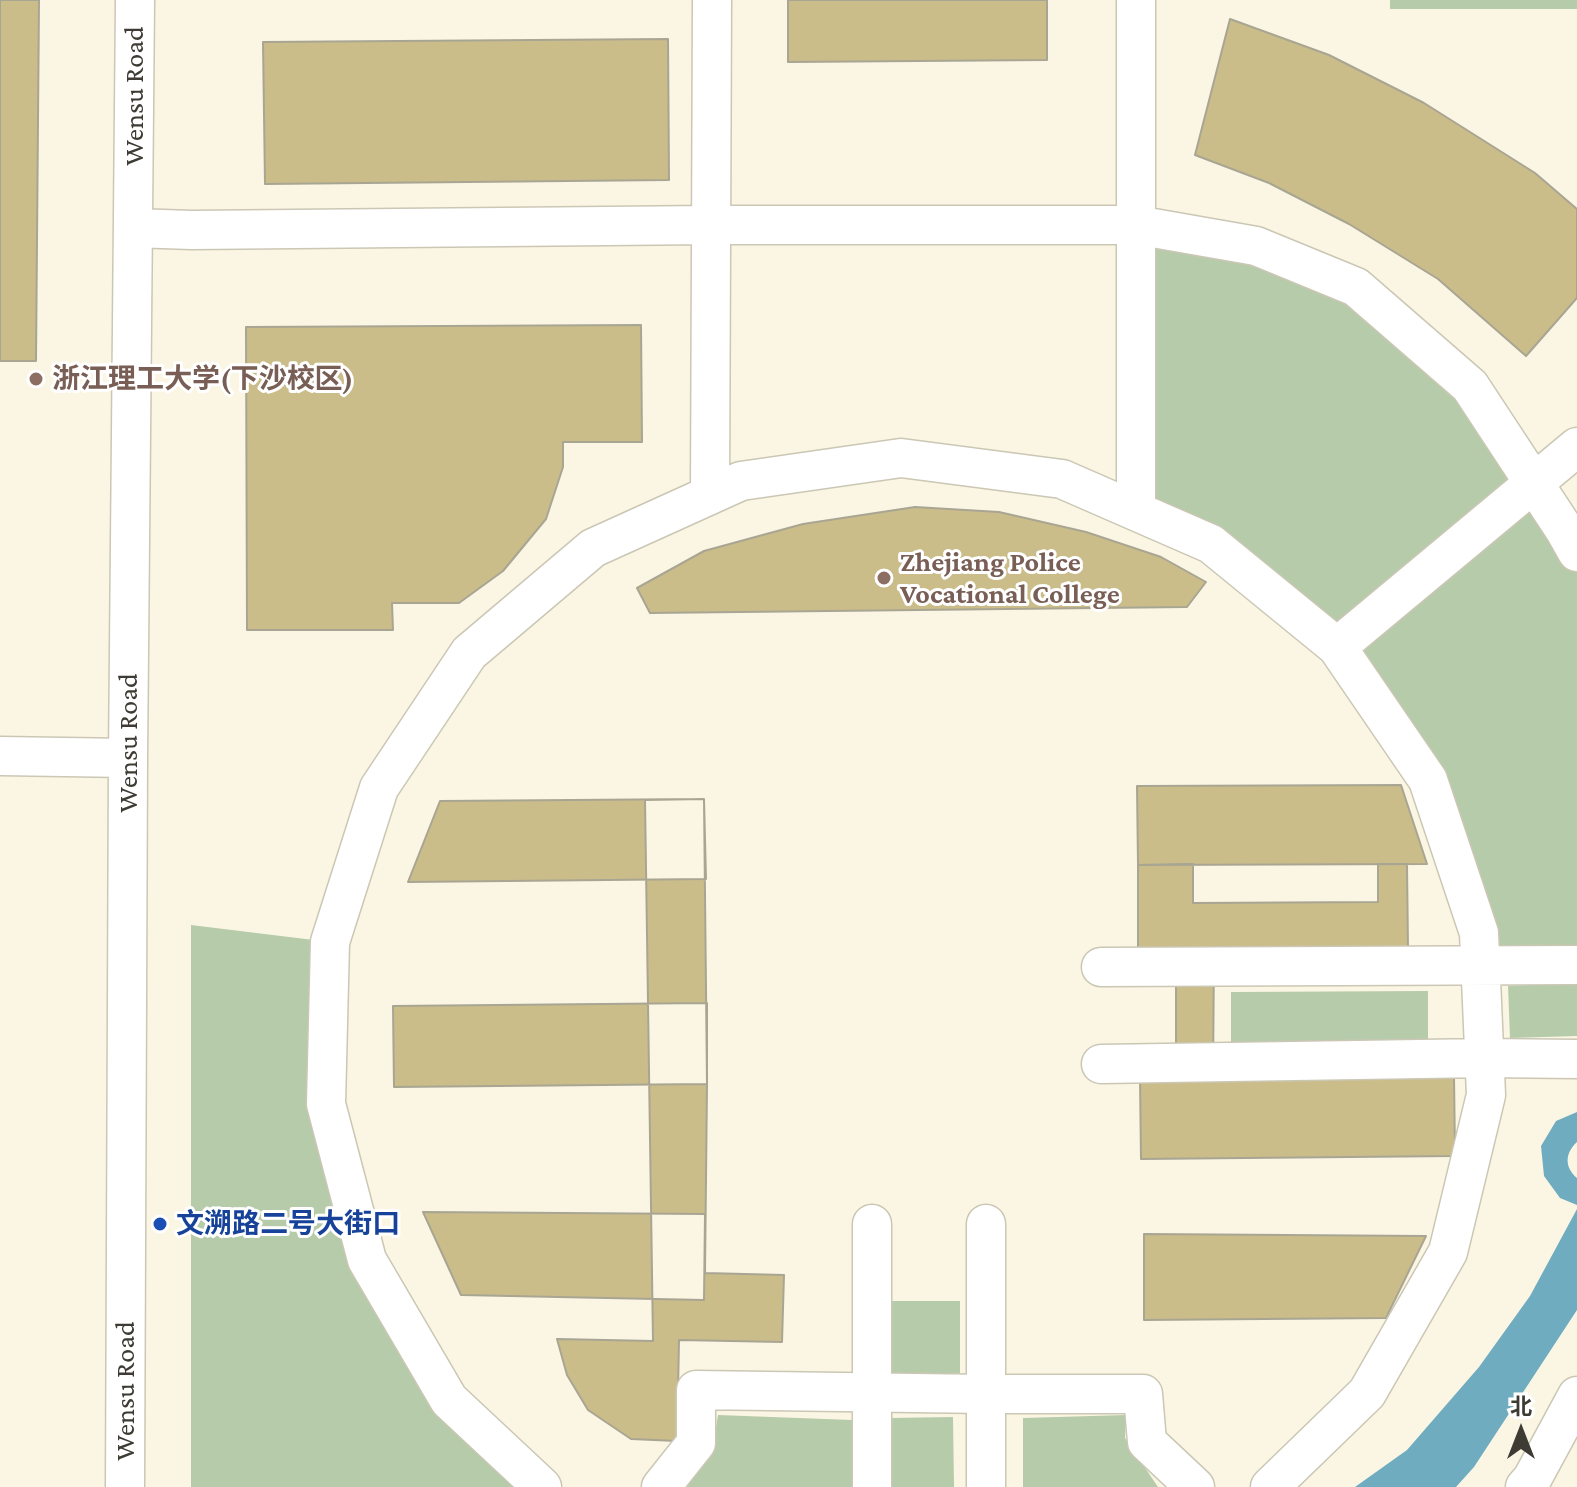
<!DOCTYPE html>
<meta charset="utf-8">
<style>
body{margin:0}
#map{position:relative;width:1577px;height:1487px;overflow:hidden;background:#fbf6e3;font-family:"Crimson Pro","Noto Sans SC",serif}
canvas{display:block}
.north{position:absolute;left:1481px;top:1391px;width:80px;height:80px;-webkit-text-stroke:6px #fff;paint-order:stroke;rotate:0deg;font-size:22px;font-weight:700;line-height:32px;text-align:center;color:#3d3b34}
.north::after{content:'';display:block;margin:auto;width:28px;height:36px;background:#3d3b34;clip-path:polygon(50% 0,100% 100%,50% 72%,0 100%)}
</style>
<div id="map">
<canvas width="1577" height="1487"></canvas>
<div class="north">北</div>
</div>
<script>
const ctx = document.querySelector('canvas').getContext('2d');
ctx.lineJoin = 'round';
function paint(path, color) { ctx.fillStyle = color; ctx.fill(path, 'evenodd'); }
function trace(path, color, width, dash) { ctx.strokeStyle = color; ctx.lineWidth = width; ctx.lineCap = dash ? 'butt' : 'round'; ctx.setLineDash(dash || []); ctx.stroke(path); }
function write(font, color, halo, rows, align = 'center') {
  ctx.font = font + ' "Crimson Pro","Noto Sans SC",serif'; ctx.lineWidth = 6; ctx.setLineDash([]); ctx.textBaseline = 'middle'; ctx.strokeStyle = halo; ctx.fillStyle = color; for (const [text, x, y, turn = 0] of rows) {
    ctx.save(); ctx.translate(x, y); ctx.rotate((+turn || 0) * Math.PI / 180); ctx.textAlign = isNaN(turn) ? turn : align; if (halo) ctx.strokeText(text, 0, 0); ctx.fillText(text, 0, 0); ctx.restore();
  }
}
paint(new Path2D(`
 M1390,0H1577V9H1390Z
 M1136,225L1356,287L1470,386L1577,552V965H1481L1428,780L1337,647L1136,510Z
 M191,925L330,942L326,1104L367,1260L449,1400L542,1487H191Z
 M1577,983V1036L1510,1038L1508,986Z
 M1428,991V1046L1231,1047V992Z
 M886,1301H960V1373H886Z
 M718,1415L852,1420L854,1487H687L713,1446Z
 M1126,1415L1125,1438L1158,1487H1023V1418Z
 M953,1417L954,1487H890L889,1418Z`), '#b6cbaa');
paint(new Path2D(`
 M1577,1112V1142C1565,1153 1564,1167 1577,1178V1205L1560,1198L1544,1176L1541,1146L1556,1121Z
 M1577,1209V1310L1474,1467L1456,1487H1355L1407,1450L1479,1367L1530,1296Z`), '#6facc0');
const building = new Path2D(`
 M0,0H39L36,361H0Z
 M788,0H1047V60L788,62Z
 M1230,19L1329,55L1424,103L1535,173L1577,209V298L1526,356L1438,279L1349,224L1269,183L1195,155Z
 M668,39L669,180L265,184L263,42Z
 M641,325L642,442H563V467L546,519L503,571L459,603H392L393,630H247L246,327Z
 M915,507L999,512L1086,532L1161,557L1206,582L1187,607L650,613L637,588L704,551L803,524Z
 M1401,785L1427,864L1138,865L1137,786Z
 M704,799L706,879L408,882L440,801Z
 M704,799L707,1084L705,1273L784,1275L782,1342L679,1340L677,1441L631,1439L588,1410L567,1375L557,1339L653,1341L645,800Z
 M1193,864V903L1378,902V864H1407L1408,949L1138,950V865Z
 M1176,949H1214L1213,1077H1176Z
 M707,1003V1084L394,1087L393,1006Z
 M1454,1075L1455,1156L1141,1159L1140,1078Z
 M423,1212L705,1214L704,1300L461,1295Z
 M1144,1234L1426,1236L1386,1318L1144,1320Z`);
paint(building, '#cabd8a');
trace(building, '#a9a593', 2);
const minor = new Path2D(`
 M1136,0V510
 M133,228L192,230L710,225H1136L1256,246L1356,287L1470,386L1564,529L1577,552
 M710,495L712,0
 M1337,647L1577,447
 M0,756L128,758
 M1101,967L1577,965
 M1101,1064L1485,1058L1577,1059
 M986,1224V1487
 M125,1487L128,758L135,0
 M542,1487L449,1400L367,1260L326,1104L330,942L379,788L469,653L593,548L741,481L901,458L1062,479L1211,544L1337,647L1428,780L1479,933L1486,1095L1448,1252L1367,1393L1270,1487
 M661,1487L696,1443V1390L986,1394H1143L1147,1442L1195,1487
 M872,1487V1224
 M1525,1487L1532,1479L1577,1396`);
trace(minor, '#cbc7b5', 41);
trace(minor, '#fff', 38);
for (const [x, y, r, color] of [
 [36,379,8,"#8d6e63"],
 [884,578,8,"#8d6e63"],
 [160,1224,8,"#1a4fb4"]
]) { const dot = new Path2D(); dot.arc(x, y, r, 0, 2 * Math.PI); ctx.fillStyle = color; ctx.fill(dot); trace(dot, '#fff', 3); }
write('28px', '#3d3b34', '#fff', [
 ["Wensu Road",134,96,-90],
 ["Wensu Road",128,743,-90],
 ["Wensu Road",125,1391,-90]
]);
write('bold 28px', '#785e54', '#fff', [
 ["浙江理工大学(下沙校区)",52,379],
 ["Zhejiang Police",900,562],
 ["Vocational College",900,594]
], 'left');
write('bold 28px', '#164399', '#fff', [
 ["文溯路二号大街口",176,1224]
], 'left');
</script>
